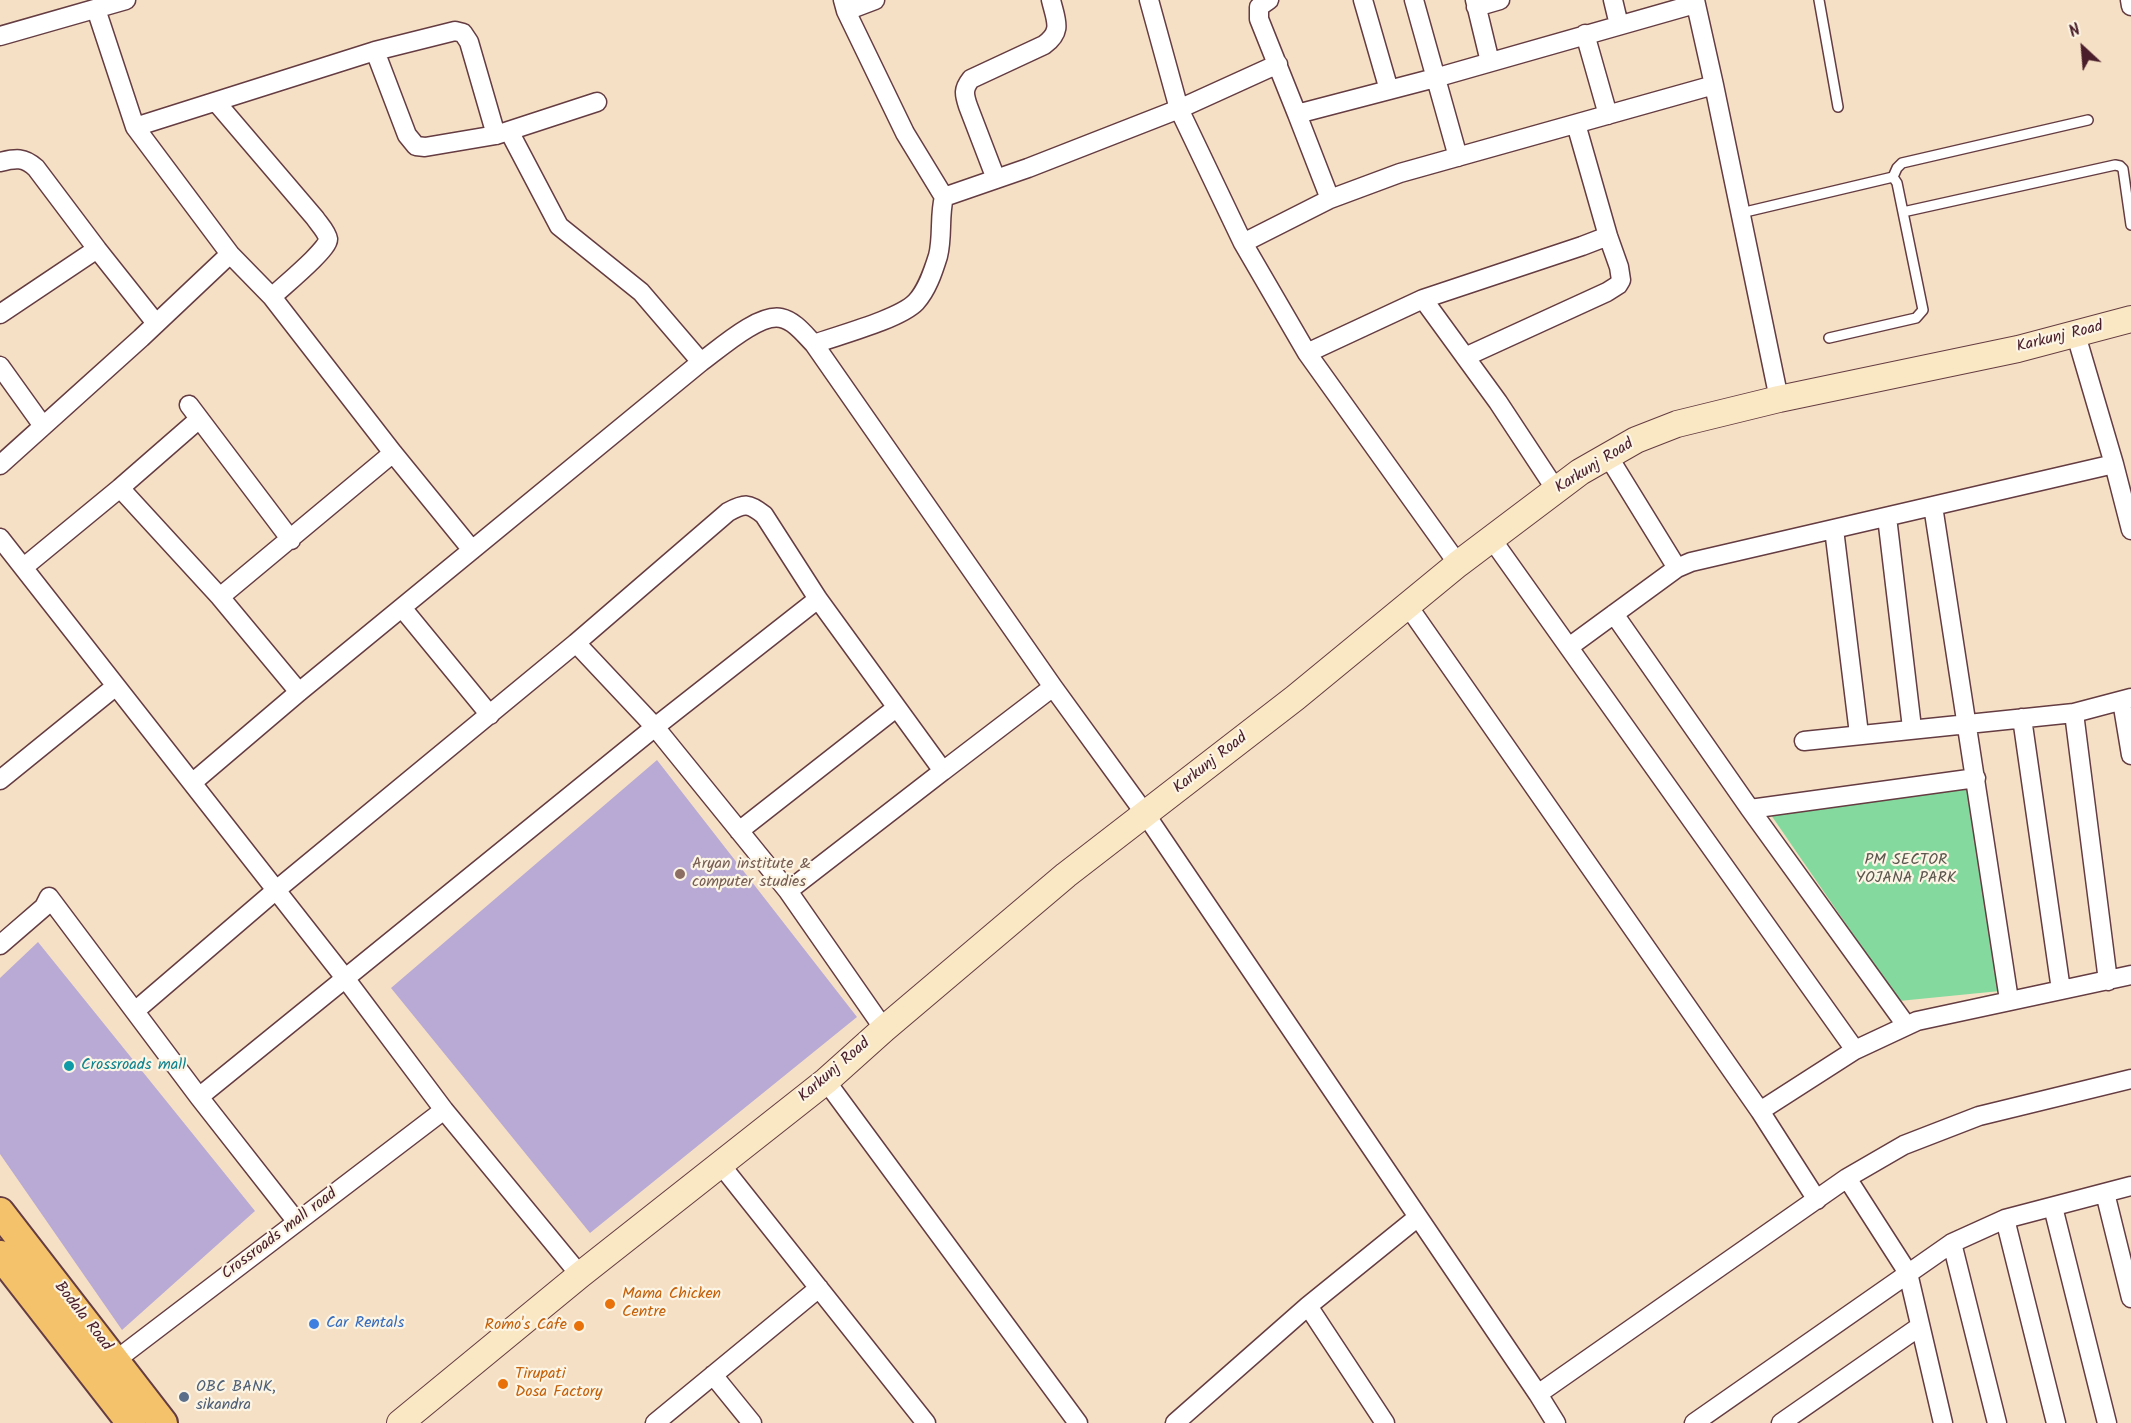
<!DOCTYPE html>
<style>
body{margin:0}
#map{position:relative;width:2131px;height:1423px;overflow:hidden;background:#f6e0c5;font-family:Kalam,sans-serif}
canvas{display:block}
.north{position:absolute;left:2053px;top:18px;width:60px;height:60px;-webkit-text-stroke:4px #fcf5e5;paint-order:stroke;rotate:334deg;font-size:16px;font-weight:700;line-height:24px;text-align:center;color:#4a1f2b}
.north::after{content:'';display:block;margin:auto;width:21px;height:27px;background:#4a1f2b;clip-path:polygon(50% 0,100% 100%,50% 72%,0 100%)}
</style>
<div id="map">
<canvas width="2131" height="1423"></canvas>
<div class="north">N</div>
</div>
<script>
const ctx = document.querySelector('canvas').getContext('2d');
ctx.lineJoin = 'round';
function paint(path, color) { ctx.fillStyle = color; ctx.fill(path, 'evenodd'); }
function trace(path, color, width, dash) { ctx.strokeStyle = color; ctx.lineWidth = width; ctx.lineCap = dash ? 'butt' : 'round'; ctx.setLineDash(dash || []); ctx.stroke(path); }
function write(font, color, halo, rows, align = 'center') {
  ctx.font = font + ' Kalam,sans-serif'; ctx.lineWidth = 4.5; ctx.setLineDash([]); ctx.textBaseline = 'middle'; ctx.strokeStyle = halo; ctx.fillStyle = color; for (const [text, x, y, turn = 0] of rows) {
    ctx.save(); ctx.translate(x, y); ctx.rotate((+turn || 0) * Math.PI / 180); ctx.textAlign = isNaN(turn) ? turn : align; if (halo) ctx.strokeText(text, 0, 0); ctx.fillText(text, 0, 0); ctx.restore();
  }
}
paint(new Path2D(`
 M1975,777L2000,991L1899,1001L1771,815Z`), '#84da9e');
paint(new Path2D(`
 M657,760L857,1017L590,1233L391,988Z
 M38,942L255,1211L122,1330L0,1154V978Z`), '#b9aad5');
const lane = new Path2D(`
 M1819,0L1838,107
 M1893,177L1897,168L1902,163L2088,120
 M1903,212L2115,165L2120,166L2123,169L2131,225
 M1741,213L1893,177
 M1829,338L1916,318L1923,310L1897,183L1893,177`);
const street = new Path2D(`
 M1149,0L1179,109L1243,243L1307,353L1458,564
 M1269,0L1259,7V19L1297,114
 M1363,0L1389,90
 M1414,0L1458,157
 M1475,0L1490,62
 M1613,0L1619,25
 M1695,0L1714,85L1779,399
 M2130,0L2131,6
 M1476,7L1500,0
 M96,9L135,127L230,254L272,297L393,453L472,550
 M846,11L875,0
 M1585,34L1608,115
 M0,36L126,0
 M375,51L407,135L416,146L425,147L496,135L597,102
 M216,102L315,218C319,224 327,232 328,239C329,249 281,288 272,297
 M135,127L375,51L455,31L463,33L469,42L496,135
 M509,131L559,226L641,292L701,362
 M0,162C16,158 24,157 36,168L97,249L0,314
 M996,179L968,106C964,94 963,89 971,79L1044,45C1063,31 1056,21 1051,0
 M944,197L1028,168L1179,109L1278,64
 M1330,199L1297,114L1435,78L1695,4
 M1243,243L1330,199L1400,173L1714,85
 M97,249L155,322
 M1423,299L1498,402L1556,490
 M2076,335L2114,464L2131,530
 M814,344C839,335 900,319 916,302C927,290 933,272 938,256C943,236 939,216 944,197L905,133L846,11L843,0
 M1307,353L1423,299L1582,246L1608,236
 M1465,357L1607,292L1618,285L1621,280L1619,267L1608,236L1576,124
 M0,366L43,426
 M189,405L291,540
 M1608,456L1677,568
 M0,465L141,338L230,254
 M120,488L220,597L299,692
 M1933,506L2009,1000
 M1887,517L1912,728
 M1834,529L1859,734
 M0,538L345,978L444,1110L580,1275
 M1491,538L1855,1050
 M24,567L120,488L198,420
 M220,597L393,453
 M1408,606L1760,1111L1817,1200
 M403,609L490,715
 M1614,614L1750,809L1906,1025
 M576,643L655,727L818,599
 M1569,647L1677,568L1691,562L2114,464
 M2122,701L2131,755
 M2074,713L2108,981
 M2022,718L2061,990
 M1804,741L2074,713L2131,698
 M943,771L1053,687
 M0,780L116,686
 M192,783L299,692L701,362C719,349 759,313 781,318C795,321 805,335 814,344L1053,687L1146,815L1538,1394L1556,1423
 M1750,809L1976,778
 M739,831L896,708
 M0,945L44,907L49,897L199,1097L297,1222
 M135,1011L275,891L576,643L728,512C745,503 749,503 764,515L818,599L943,771L788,891
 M826,1081L1078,1423
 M199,1097L655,727L788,891L884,1029
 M1760,1111L1855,1050L1917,1021L2131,975
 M721,1165L926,1423
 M1847,1178L1908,1273L1943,1423
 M2105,1193L2131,1298
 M2053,1207L2107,1423
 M2005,1219L2056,1423
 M1952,1243L1997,1423
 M1308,1306L1385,1423
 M116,1360L444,1110
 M713,1375L752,1423
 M1538,1394L1847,1178L1904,1145L1979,1116L2131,1079
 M655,1423L819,1288
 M1175,1423L1308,1306L1418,1217
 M1694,1423L1952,1243L2005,1219L2131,1186
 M1781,1423L1919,1327`);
const secondary = new Path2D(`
 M400,1423L580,1275L826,1081L884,1029L1066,875L1295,698L1458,564L1580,472L1636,440L1677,424L1779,399L2018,349L2131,319`);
const primary = new Path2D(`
 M0,1212L163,1423
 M0,1255L131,1423`);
trace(lane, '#643c42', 12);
trace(street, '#643c42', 21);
trace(secondary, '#643c42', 28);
trace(primary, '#643c42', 32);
trace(lane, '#fff', 9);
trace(street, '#fff', 18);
trace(secondary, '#fae7c3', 26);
trace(primary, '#f3c26a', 28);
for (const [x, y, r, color] of [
 [680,874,6,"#8d6e63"],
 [69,1066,6,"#0f9aa8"],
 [610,1304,6,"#e8710a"],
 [314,1324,6,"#3f7fe0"],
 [579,1326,6,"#e8710a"],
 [503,1384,6,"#e8710a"],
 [184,1397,6,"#5c6f8a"]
]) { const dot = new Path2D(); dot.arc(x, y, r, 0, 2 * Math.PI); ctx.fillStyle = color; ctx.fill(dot); trace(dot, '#fcf5e5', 2); }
write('16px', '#4a1f2b', '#fcf5e5', [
 ["Karkunj Road",2060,338,-14],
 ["Karkunj Road",1595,467,-32],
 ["Karkunj Road",1211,764,-38],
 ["Karkunj Road",835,1071,-41],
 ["Crossroads mall road",280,1235,-37],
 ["Bodala Road",82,1317,52]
]);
write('16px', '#5b574e', '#fcf5e5', [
 ["PM SECTOR",1906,861],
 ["YOJANA PARK",1906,879]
]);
write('16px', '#785e54', '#fcf5e5', [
 ["Aryan institute &",692,865],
 ["computer studies",692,883]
], 'left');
write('16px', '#0d838f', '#fcf5e5', [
 ["Crossroads mall",81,1066]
], 'left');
write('16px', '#c56008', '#fcf5e5', [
 ["Mama Chicken",622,1295],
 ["Centre",622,1313],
 ["Romo's Cafe",567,1326,"right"],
 ["Tirupati",515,1375],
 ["Dosa Factory",515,1393]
], 'left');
write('16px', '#366cbe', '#fcf5e5', [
 ["Car Rentals",326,1324]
], 'left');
write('16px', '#4e5e75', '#fcf5e5', [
 ["OBC BANK,",196,1388],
 ["sikandra",196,1406]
], 'left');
</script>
